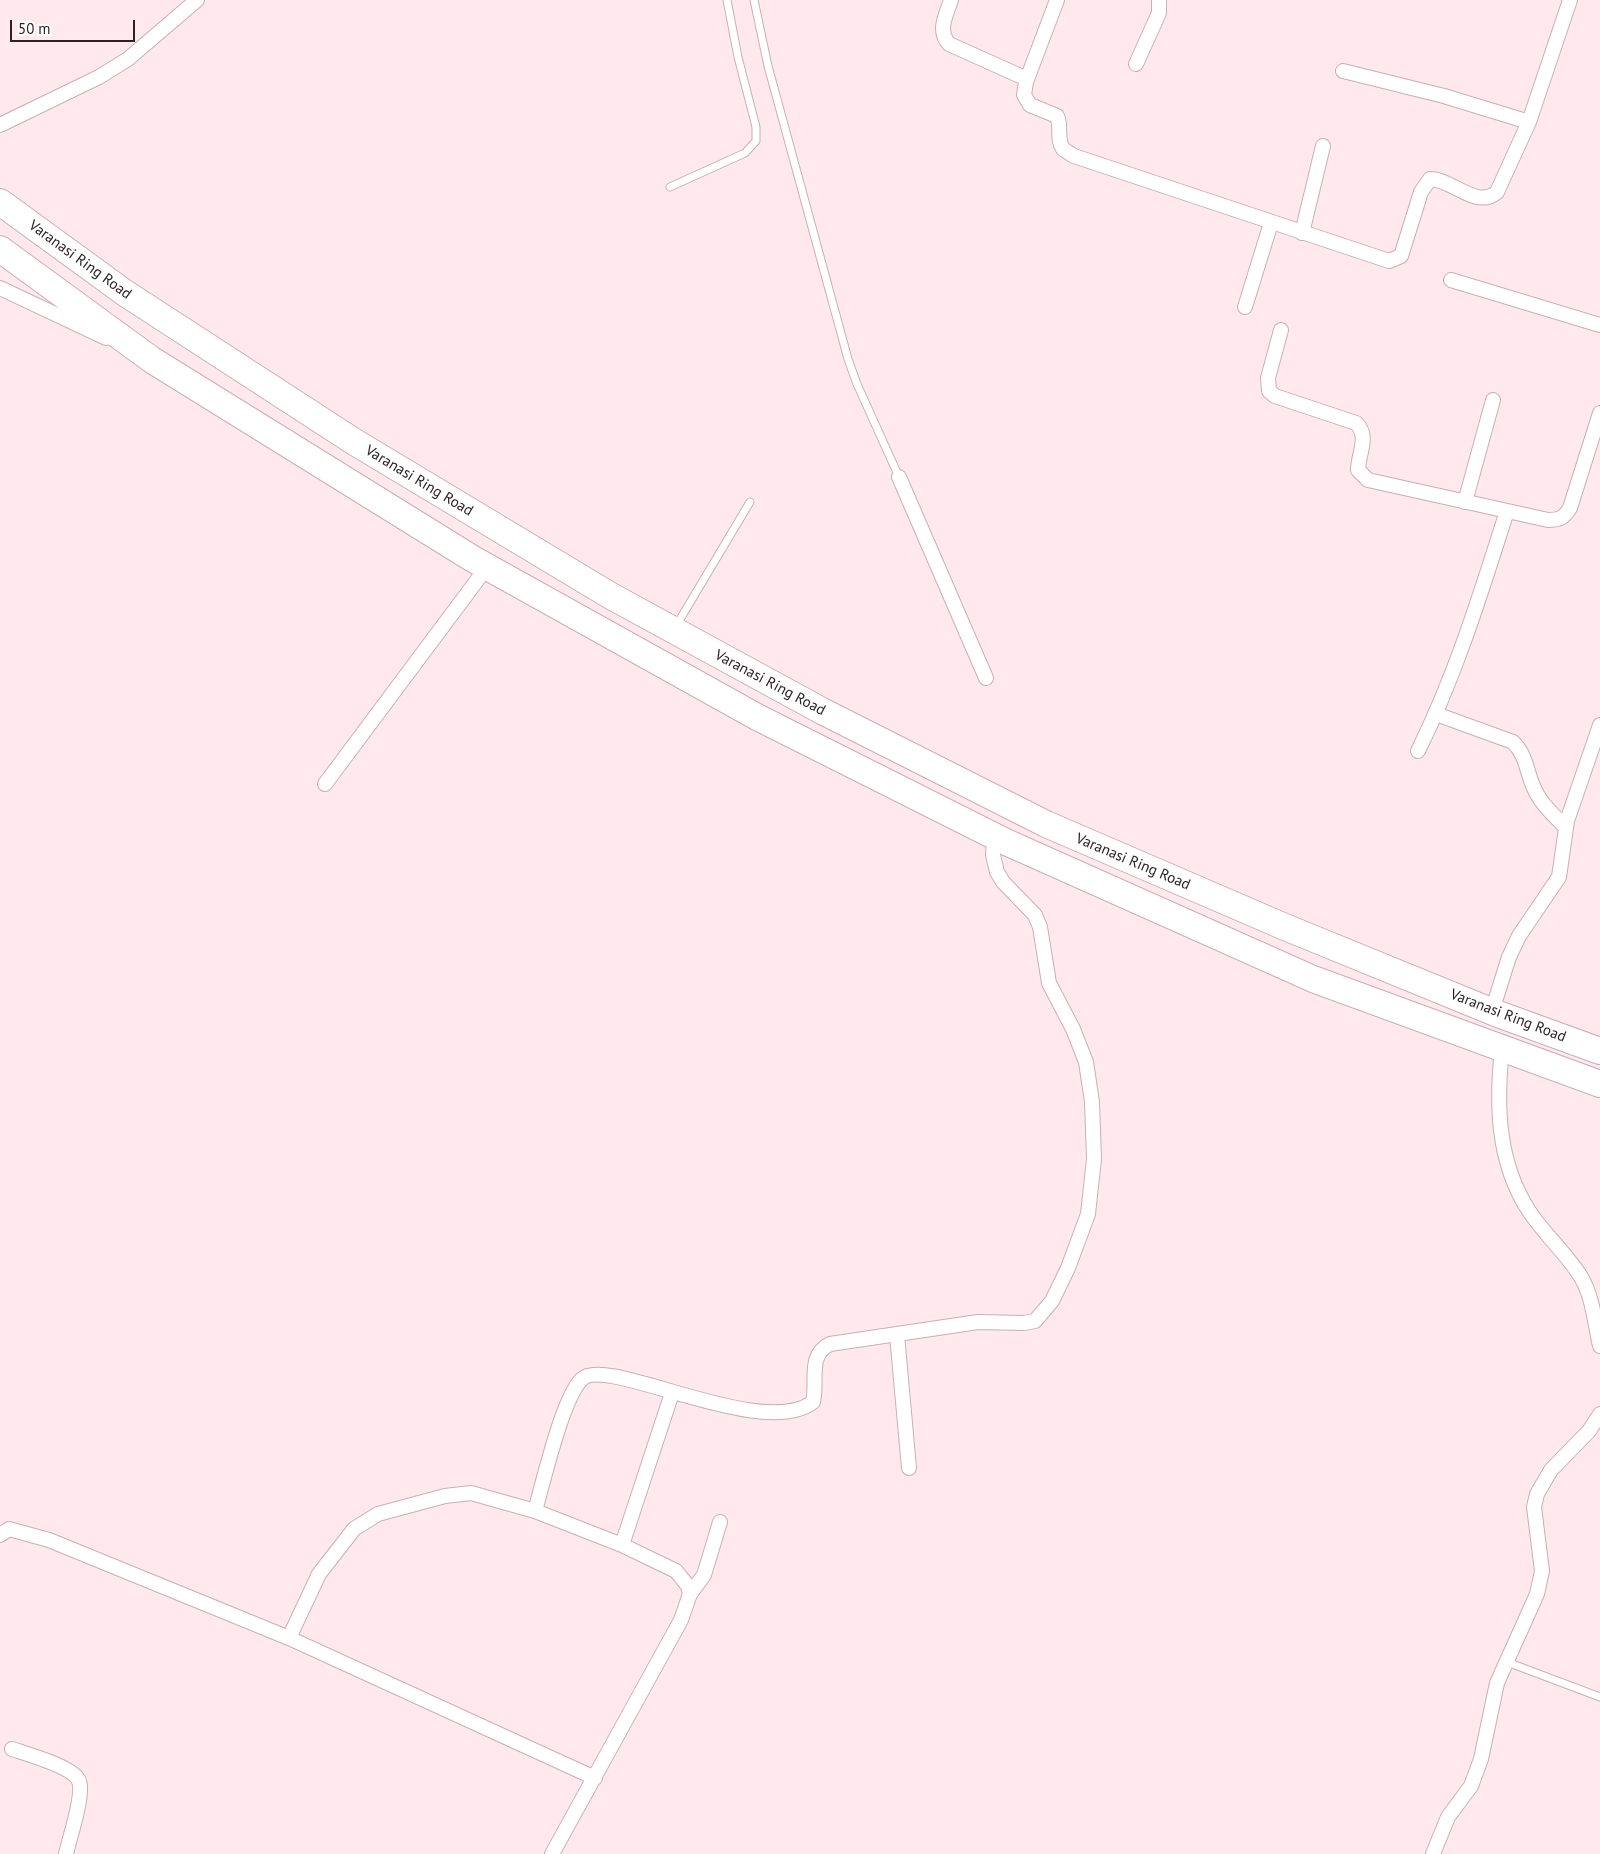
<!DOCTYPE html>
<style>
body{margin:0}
#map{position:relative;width:1600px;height:1854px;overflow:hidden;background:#ffe9ef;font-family:"PT Sans",sans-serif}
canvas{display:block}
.scale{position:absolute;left:10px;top:20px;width:125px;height:22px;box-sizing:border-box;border:2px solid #2c2225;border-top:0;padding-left:6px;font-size:15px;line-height:18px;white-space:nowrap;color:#2c2225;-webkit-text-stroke:4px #fff;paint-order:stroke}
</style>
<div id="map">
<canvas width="1600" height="1854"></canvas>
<div class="scale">50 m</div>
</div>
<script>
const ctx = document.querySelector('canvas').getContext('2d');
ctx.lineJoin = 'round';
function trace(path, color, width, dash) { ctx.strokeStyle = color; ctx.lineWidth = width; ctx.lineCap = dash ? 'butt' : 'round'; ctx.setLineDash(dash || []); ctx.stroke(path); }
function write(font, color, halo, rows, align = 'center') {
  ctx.font = font + ' "PT Sans",sans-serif'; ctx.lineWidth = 5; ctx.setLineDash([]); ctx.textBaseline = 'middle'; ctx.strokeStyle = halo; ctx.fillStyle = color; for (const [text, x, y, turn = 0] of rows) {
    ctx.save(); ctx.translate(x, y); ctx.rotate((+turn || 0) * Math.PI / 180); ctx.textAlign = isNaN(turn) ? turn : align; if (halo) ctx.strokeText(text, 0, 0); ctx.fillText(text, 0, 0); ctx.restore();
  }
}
const lane = new Path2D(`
 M754,0L768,66L848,359L857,384L899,477
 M670,187L745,153L756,141V127L738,57L727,0
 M676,626L750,502
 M1507,1662L1600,1697`);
const street = new Path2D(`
 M951,0C946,15 937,31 949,44L1027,79
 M1057,0L1026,82L1024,95L1030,105L1057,116C1062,127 1056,138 1063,149L1074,156L1389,261L1401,256L1421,192L1430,179C1452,179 1477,210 1497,192L1529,122L1570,0
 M1136,64L1159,13V0
 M1343,71L1444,96L1529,122
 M0,125L99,77L128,59L197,0
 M1302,233L1323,146
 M1451,280L1600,325
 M0,288L106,338
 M1245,307L1271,223
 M1281,330L1268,378L1269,391L1275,396L1356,423C1370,436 1358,454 1358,470L1368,480L1548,520C1559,520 1564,518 1570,508L1600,413
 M899,477L986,678
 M1465,502L1493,400
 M1436,714L1513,742C1527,756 1526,771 1534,788C1540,803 1554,815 1565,827
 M1418,751C1456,674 1481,593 1507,511
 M325,784L487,567
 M1492,1011L1509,957L1519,936L1559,877L1567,821L1600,725
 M1502,1048C1496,1104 1497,1162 1529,1211C1544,1234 1566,1253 1581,1277C1593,1297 1595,1324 1600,1346
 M897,1335L909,1468
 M535,1511C543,1483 563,1396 582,1379C607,1355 762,1441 813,1402C818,1381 807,1355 830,1344L978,1322L1024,1323L1035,1321L1052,1301L1068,1268L1088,1214L1094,1159L1092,1102L1086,1062L1073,1029L1049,983L1040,927L1035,915L1003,882L997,872L993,855L994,836
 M0,1535L9,1529L49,1540L289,1638L595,1778
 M622,1545L672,1393
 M690,1594L704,1575L720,1522
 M289,1638L319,1574L354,1529L378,1514L445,1496L471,1493L535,1511L622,1545L676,1571L688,1586L690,1594L681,1620L552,1854
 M12,1749C27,1754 70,1766 78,1779C86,1791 69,1839 66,1854
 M1433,1854L1448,1817L1471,1786L1481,1759L1497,1683L1537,1594L1542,1571L1534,1507L1537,1494L1551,1470L1589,1431L1600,1414`);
const highway = new Path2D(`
 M0,202L125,293L353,441L611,596L822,711L1046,824L1285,927L1498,1014L1600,1051
 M0,249L152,360L473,559L757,717L1006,842L1313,979L1600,1084`);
trace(lane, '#c8afb5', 9);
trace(street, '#c8afb5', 16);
trace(highway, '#c8afb5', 28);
trace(lane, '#fff', 7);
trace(street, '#fff', 14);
trace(highway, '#fff', 26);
write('15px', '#2c2225', '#fff', [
 ["Varanasi Ring Road",80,260,36],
 ["Varanasi Ring Road",419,481,31],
 ["Varanasi Ring Road",770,683,28],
 ["Varanasi Ring Road",1133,862,23],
 ["Varanasi Ring Road",1508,1016,21]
]);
</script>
